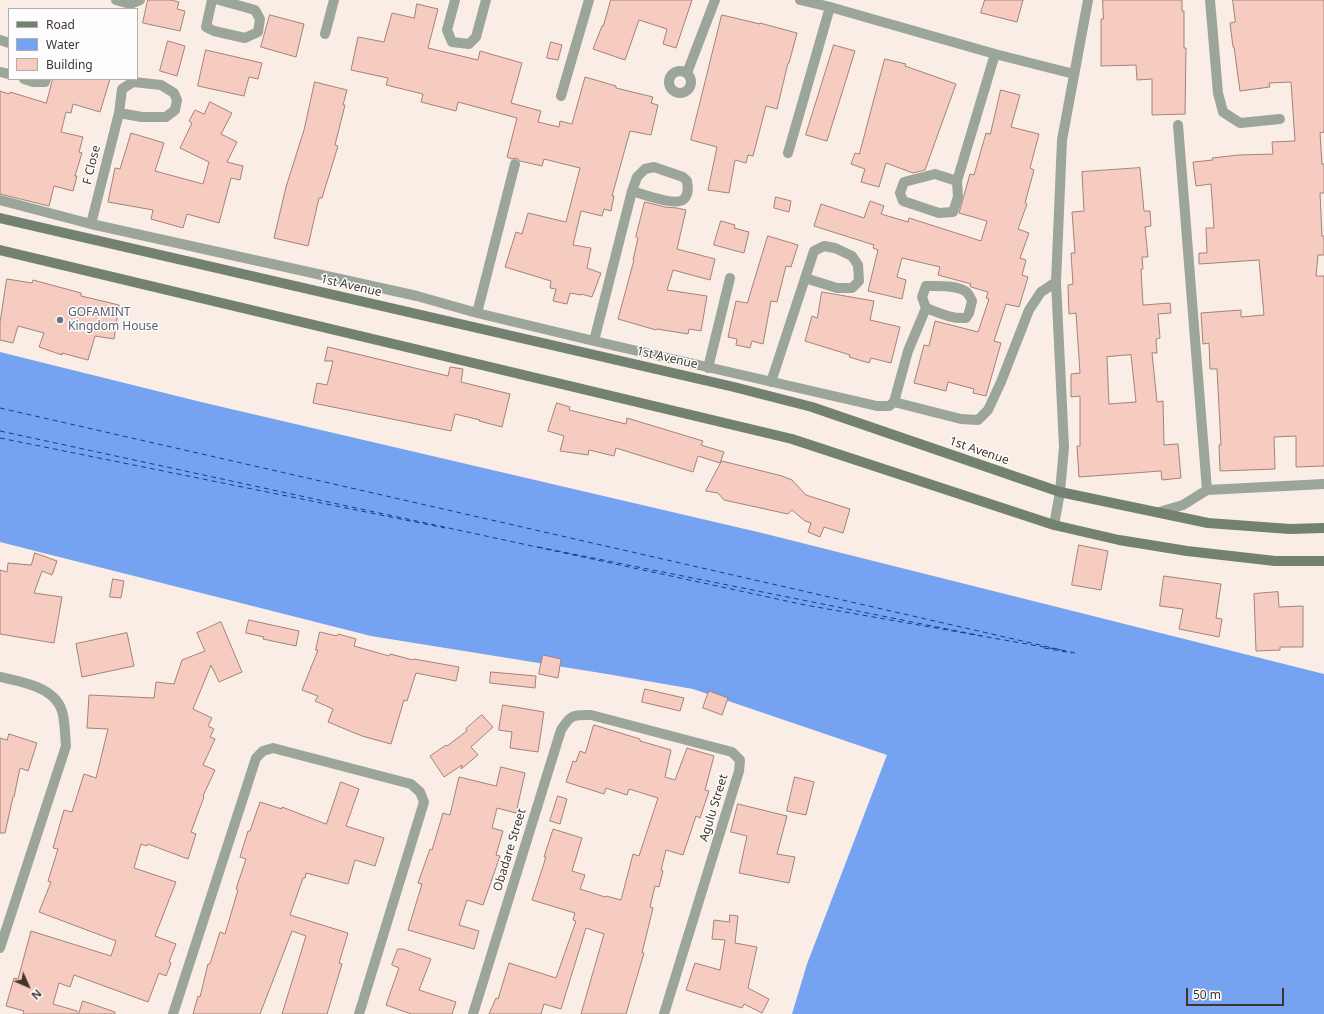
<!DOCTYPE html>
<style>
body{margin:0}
#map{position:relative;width:1324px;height:1014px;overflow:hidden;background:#faede6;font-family:"Noto Sans",sans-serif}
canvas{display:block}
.legend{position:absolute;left:8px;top:8px;width:130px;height:72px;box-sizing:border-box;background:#fdfdfd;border:1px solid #b2adaa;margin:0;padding:5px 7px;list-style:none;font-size:12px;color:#41342d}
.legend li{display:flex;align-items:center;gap:8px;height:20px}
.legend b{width:20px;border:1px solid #b2adaa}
.north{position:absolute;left:8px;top:966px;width:40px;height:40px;-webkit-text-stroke:3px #fdfdfd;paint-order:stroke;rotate:135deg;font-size:11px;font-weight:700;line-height:16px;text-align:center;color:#41342d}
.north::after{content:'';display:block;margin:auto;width:14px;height:18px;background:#41342d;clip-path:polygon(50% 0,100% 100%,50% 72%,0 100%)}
.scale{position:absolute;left:1186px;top:988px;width:98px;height:18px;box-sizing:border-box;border:2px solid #41342d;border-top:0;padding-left:5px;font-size:12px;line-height:14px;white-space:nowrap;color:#41342d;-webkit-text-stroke:3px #fdfdfd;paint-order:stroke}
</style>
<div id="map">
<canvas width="1324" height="1014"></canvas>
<ul class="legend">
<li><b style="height:5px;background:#738170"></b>Road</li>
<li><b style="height:11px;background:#75a2f1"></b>Water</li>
<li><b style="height:11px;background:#f6cbc0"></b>Building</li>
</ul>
<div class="north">N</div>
<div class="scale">50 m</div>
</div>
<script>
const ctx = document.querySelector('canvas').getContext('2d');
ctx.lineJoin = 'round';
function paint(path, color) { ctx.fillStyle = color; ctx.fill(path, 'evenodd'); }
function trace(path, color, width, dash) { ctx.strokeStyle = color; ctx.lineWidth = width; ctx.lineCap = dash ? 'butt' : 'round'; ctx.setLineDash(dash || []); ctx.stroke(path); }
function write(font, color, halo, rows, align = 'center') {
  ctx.font = font + ' "Noto Sans",sans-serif'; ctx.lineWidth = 3; ctx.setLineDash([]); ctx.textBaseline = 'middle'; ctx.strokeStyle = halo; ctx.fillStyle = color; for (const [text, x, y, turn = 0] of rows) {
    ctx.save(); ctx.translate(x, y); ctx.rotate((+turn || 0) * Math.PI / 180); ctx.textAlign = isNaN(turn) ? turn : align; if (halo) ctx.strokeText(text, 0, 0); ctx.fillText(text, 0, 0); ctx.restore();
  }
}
paint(new Path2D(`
 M0,352L201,402L762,533L1324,674V1014H792L807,964L887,755L693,689L607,674L371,636L0,542Z`), '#75a2f1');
trace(new Path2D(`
 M0,408L1075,653
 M0,431L805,605L1061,650
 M0,438L445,528
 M538,547L982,636
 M1044,648L1072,653`), '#0a3f99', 1, [5, 4]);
const building = new Path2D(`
 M148,0H171L179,2L177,9L185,11L180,31L143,23Z
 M611,0H692L676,48L663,44L667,29L639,20L625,60L593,49L602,26H603Z
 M985,0H1023L1017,22L981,13Z
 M1103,0H1182V11H1184V48H1186L1185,114L1152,115V79L1137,80L1136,65L1101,66V19H1103Z
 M1233,0H1324V132L1320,133L1322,164H1324V193H1320L1322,236H1324V255H1318L1316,276H1324V466L1296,467V436L1274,437L1275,469L1220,471L1219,445H1221L1217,369H1210L1209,343L1203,344L1201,313L1241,310V317L1264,315L1259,260L1199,264V253H1207L1206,228H1214L1211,184L1196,186L1193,162L1213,160L1212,158L1239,155L1273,154L1272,142L1295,141L1291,82L1269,83L1270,87L1240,91L1234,47H1233L1230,23L1235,22Z
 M417,4L438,9L428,48L478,60L480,51L522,63L511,103L541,111L538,122L559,127L560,121L572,124L585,77L616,86V88L653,97L651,103L658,105L651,135L630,131L612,196H614L611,211L604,209L602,216L581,211L573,245L591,248L587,268L601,273L592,297L581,294V295L570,293L567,304L553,301L556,289L550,288L551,281L505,267L516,232L522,234L528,213L566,222L580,168L544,159L542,166L520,161L517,158L512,159L507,157L517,118L458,102L456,111L421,102L423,94L386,85L388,78L351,70L358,37L384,42L392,13L414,18Z
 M270,15L304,24L296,57L261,47Z
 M722,15L760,24V23L797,33L789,63H788L777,109L766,106L753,156L748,155L746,163L735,160L729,193L708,190L717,147L691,140Z
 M168,41L185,46L177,76L160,71Z
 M551,42L562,45L558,60L547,58Z
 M834,45L855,51L827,141L806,135Z
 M206,50L262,63L258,79L249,77L244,96L198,86Z
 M885,59L906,64L905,66L956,84L925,170L913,173L886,163L879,187L861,182L865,169L851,164L855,153L859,154Z
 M53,79H110L100,112L73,104L71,113L66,112L61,132L83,137L79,152L82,153L75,176H77L73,191L54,186L49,206L0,194V91L9,94L10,92L46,103Z
 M315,82L347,90L343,105H345L335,145L338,146L322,198H319L308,246L274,238L286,187L304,130Z
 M1001,90L1020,95L1011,127L1039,134L1030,168L1034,170L1025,203L1027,204L1018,229L1029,233L1020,258L1026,260L1022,275L1028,277L1019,307L1006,304L994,341L1001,343L986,396L973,393L974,389L948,382L946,391L914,383L924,345L929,346L935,321L978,332L989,299L986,298L988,292L971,287L970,286L971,284L938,275L940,267L902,258L897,277L906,280L902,299L868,291L878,250L873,248L874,245L814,226L821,204L864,218L870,201L884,206L881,214L908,222L909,218L981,241L987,221L959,213L970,174L974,175L986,133L990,134Z
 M210,102L232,113L221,134L237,142L227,162L243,166L240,180L231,178L219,223L187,214L183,228L151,219L153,210L108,202L115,168L120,169L131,133L164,143L155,171L203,184L209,162L180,148L192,123L189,121L195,110L204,114Z
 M1140,168L1144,211H1150L1151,226L1145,227L1148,257H1142L1143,269H1141L1143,305L1170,303L1171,313L1158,314L1160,338L1156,339L1157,353H1152L1157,402L1163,401L1164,445L1178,444L1181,478L1162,480L1161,471L1079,477L1077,446H1080V396L1071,397V374L1080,373L1076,313L1069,314L1068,285L1073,284L1071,253H1075L1072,212L1084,211L1082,172ZM1131,355L1136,402L1109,404L1107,357Z
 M776,197L791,201L789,212L774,208Z
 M645,202L665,207L677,208L686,210L677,249L715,259L710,280L673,270L667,290L707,296L701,331L689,329L688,334L657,329L656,330L618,319L634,260H633L638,238L636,237Z
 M721,221L735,225L734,228L749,232L744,253L714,245Z
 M768,236L798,245L791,267L786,266L777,302L771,301L763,344L752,341L750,348L736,345L737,339L728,337L736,301L747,303Z
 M7,279L32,283L33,280L81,293V296L119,305L114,339L95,336L88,360L62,353V355L39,347L44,333L18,326L13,343L0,340V323Z
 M822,292L874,301L870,320L900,327L891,363L871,358L869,363L849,357L850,355L805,341L812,316L817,318Z
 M328,347L448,376L450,367L463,369L461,382L510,394L502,427L479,421L480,420L455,414L451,431L313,403L317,383L327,385L333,361H325Z
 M557,403L570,407L569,410L626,424L627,418L703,441L701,445L724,452L720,463L698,456L693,472L616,448L614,456L589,450L588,455L560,451L564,436L548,431Z
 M722,461L782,476L792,480L806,495L850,509L843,533L824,527L820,537L808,532L811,523L805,521L792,510L788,514L724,500L718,493L706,491Z
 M1079,545L1108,551L1101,590L1072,585Z
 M35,553L57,561L52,575L42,571L34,593L62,597L54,643L0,634V570L7,572L8,563L31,565Z
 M1164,576L1221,584L1216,618L1222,619L1219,637L1179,629L1183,609L1160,606Z
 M113,579L124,581L121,598L110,597Z
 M1278,592L1279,607L1303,606V647H1280V650L1256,651L1254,594Z
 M249,620L299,631L296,646L263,639L264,637L246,633Z
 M221,622L242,672L219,682L211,665L193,709L212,718L208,726L214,729L210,737L215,739L203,765L215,770L203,796L204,797L191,832L196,834L188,859L148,844L147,846L141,844L134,868L176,882L155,936L176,944L169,962L171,963L166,976L159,973L148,1002L74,975L70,987L59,983L53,1004L77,1011V1014H23L24,1011L6,1006L14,978L18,979L31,931L111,956L116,941L39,912L51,882L48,881L58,849L53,848L64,810L72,812L84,774L96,778L108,729L87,728L89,695L154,698L156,682L174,684L182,660L205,651L197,633Z
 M320,632L337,636L338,634L356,639L354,646L389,656L390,654L413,660L414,659L459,667L456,681L416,673L407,701L404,700L391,744L362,736L328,722L333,709L315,701L318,696L302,690L318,650H316Z
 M127,633L134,666L82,677L76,644Z
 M543,655L561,659L558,678L539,674Z
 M491,672L536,676L535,688L490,683Z
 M645,689L684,698L680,711L642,702Z
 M709,691L728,698L722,715L703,708Z
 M503,705L544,712L538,752L510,748L512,732L499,730Z
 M482,715L493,727L471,747L478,755L461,769L462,765L444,777L430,756L446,745L447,746L467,731L466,729Z
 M594,725L640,739V741L671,750L665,777L675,780L687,748L714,756L705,790L709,791L700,818L696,816L683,855L666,850L661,870L663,871L659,887L655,886L650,907L653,908L642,953H644L626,1014H581L604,934L586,928L561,1009L544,1004L541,1014H489L496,998L498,999L509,963L556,978L576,921L573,920L575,913L532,900L546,857H544L553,829L582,838L572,871L585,875L580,889L605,897L606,896L621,900L633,854L639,856L658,798L629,789L627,795L606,788L604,794L566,782L573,761L576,762L580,751L585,753Z
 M9,734L37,743L28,771L20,768L14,797H13L5,833H0V738L7,740Z
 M501,767L525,773L516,813L497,808L492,828L503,831L496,855L500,856L483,905L467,900L459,925L479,931L474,949L408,930L422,884L418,883L430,849L432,850L443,813L450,815L459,777L496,786Z
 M795,777L814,782L806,815L787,811Z
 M341,782L359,789L346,826L384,838L375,866L355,860L348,884L306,873L305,878H303L290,915L348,933L339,963L342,964L327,1014H282L306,936L292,931L260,1014H193L198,996L200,997L208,964H210L220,932L225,934L238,890L236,889L246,859L240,857L248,831H250L260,802L282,809V807L326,824Z
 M558,796L567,799L560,824L550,821Z
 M738,804L787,816L777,854L795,857L789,883L739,873L747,836L731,832Z
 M730,915L738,916L735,943L757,947L748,988L769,999L762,1013L744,1004L742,1008L686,990L695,963L720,970L725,940L712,939L714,920L729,922Z
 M398,949H403L431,959L419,990L456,1002L452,1014H411L386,1005L399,968L392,965Z
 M83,1001L115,1012V1014H79Z`);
paint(building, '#f6cbc0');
trace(building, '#a38279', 1);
trace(new Path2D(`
 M116,0L130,4L140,0
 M212,0L206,27L214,31L245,38L258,32L260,19L255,10L219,0
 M455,0L447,30L452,42L469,44L476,37L486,0
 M800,0L830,7L995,54L1074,74
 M1210,0L1218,93L1223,112L1240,123L1280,119
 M325,34L334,0
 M0,40L9,43
 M669 82a11 11 0 1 1 22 0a11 11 0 1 1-22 0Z
 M0,72L9,74
 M687,73L715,0
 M24,79L33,82H45L46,79
 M561,96L589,0
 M1178,125L1207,490
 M788,153L830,7
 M957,181L935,174L904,182L900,193L903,201L939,213L953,212L958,197L957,181L995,54
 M0,200L91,224L417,296L477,313L594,341L877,406H889L894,402L908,351L926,308L922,297L926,286C937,286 956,285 965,291C969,293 970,297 972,301L969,313L966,318C951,319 939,313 926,308
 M91,224L119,113L122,89L133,82L161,85L174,93L177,100L175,110L166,117H142L119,113
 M477,313L515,164
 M594,341L632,191L637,177L645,169L654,167L683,177L687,181C688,187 689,194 684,199C676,207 642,194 632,191
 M708,368L730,278
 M771,382L814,251L824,246L835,248L852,256L858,265L859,281L852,288H837L805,278
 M894,402L961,419L978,420L988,410L1001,382L1029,310L1041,292L1056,282
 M1159,512L1183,505L1207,490L1324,484
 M1054,525L1060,492L1064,447L1056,282L1062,140L1088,0
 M0,677C22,682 58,687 63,715C65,725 65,736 66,746L0,948
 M173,1014L256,758L263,751L273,748L411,784L420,792L424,802L359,1014
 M473,1014L561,730C571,714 573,715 591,715L732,752L740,760L739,771L664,1014`), '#9ba59a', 10);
trace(new Path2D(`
 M0,218L734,387L812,407L1060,492L1208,523L1290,529L1324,528
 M0,250L792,439L1054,525L1119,540L1187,551L1275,561H1324`), '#738170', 10);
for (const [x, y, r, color] of [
 [60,320,4,"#6b7280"]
]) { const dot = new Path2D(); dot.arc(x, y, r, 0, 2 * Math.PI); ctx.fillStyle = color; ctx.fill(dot); trace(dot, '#fdfdfd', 1.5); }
write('12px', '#41342d', '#fdfdfd', [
 ["F Close",92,165,-76],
 ["1st Avenue",351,286,13],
 ["1st Avenue",667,358,13],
 ["1st Avenue",979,451,19],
 ["Agulu Street",714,808,-73],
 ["Obadare Street",510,850,-73]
]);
write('12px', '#5b616d', '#fdfdfd', [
 ["GOFAMINT",68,313],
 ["Kingdom House",68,327]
], 'left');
</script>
